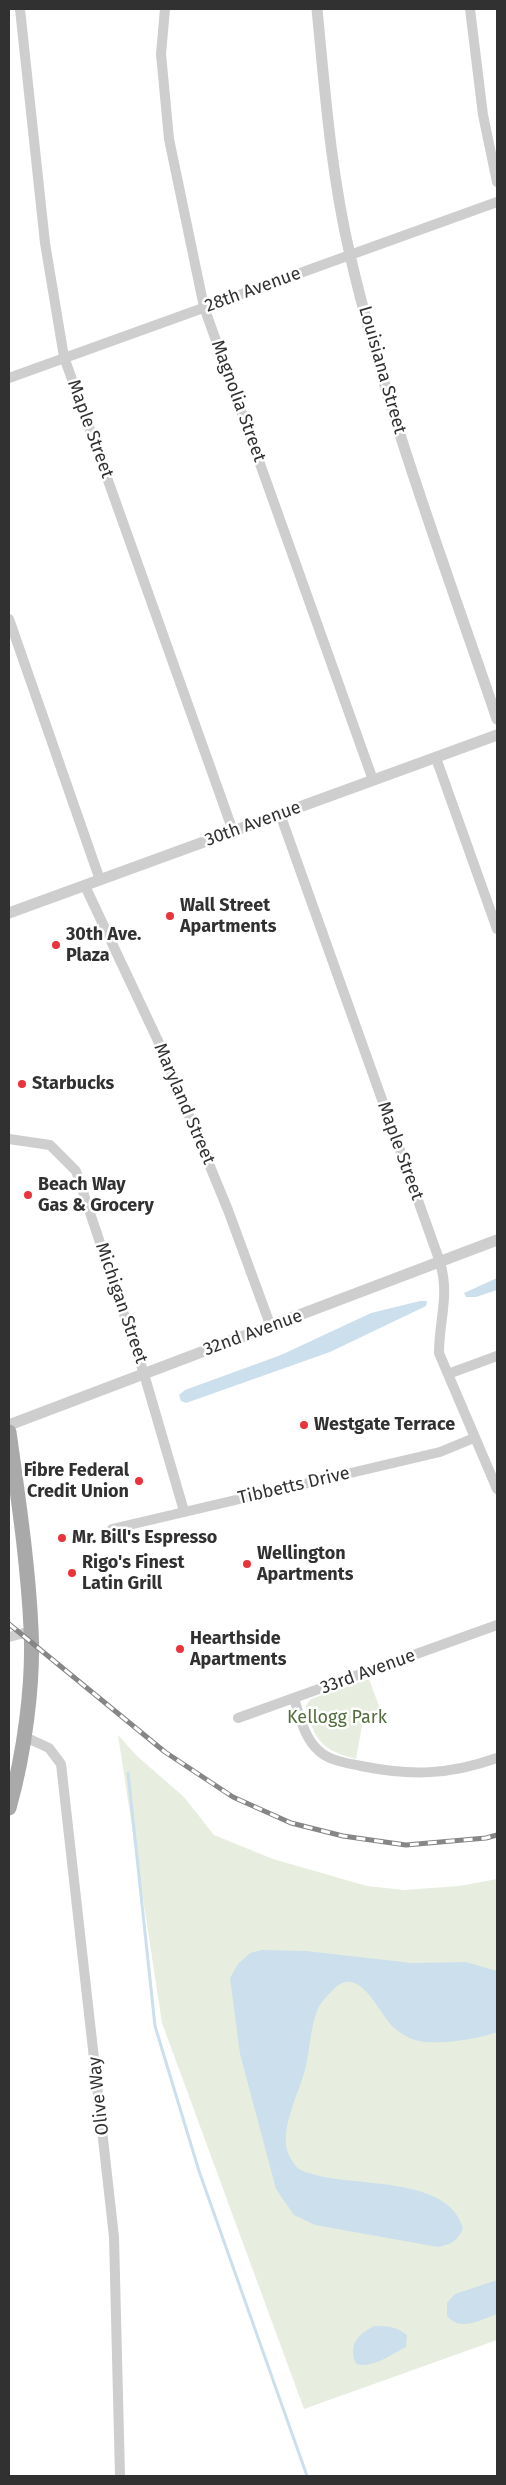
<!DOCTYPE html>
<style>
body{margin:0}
#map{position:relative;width:506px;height:2485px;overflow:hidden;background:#fff;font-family:"Fira Sans",sans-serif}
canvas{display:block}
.frame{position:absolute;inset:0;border:10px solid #313131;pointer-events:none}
</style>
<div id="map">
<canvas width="506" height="2485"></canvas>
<div class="frame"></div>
</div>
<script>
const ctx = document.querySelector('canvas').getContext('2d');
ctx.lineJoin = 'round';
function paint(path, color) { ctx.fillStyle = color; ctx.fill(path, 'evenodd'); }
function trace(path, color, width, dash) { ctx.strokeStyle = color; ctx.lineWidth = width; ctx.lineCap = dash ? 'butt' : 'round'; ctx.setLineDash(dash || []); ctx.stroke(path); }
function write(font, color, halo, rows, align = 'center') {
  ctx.font = font + ' "Fira Sans",sans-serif'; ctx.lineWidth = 5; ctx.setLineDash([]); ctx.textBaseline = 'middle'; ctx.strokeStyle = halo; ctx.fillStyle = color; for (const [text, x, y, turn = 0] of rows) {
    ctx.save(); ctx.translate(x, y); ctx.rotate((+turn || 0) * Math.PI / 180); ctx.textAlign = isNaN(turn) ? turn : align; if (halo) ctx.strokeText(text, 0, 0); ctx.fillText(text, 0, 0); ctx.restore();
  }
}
paint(new Path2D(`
 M369,1679L382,1714L364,1715L356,1759C333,1753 319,1747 311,1724C308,1718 306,1712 306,1705L311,1699Z
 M118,1735L137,1756L184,1797L214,1835L273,1859L367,1886L404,1890L459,1886L497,1879V2340L304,2409L162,2023Z`), '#e7eedf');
paint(new Path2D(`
 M497,1278V1290L476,1297H466L464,1293Z
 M420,1301H427L426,1306L330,1352L186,1403L181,1401L179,1395L185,1390L281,1355L371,1313Z
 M262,1950L306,1951L412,1963L466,1962L497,1971V2032C479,2039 431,2047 412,2039C406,2037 398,2031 393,2027C379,2014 359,1962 333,1990C326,1997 320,2003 317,2011C310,2030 310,2048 306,2066C300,2092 279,2128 288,2153C290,2158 295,2166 299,2169C303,2172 311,2173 316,2175C357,2187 450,2176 463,2229C456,2242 452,2244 438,2247L315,2225L294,2215L276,2189L240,2054L230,1978L238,1964L250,1953Z
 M497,2280V2314C480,2320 460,2332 447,2316V2303L455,2294Z
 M374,2326C387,2326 396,2326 407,2335L406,2347C392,2354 372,2369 356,2364C348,2345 357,2335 374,2326Z`), '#ccdfed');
trace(new Path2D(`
 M128,1773L155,2026L199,2171L307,2476`), '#ccdfed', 3);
trace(new Path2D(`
 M20,9L45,243L64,357L233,831
 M165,9L161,54L169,139L204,307L373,780
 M470,9L483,115L497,182
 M9,378L497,202
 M9,619L100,880
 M436,758L497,929
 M280,814L440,1262C450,1297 439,1319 439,1353L497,1489
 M85,886L159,1043L228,1210L271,1327
 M9,1139L50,1145L76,1171L144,1374L184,1511
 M448,1374L497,1356
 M112,1529L440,1452L474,1438
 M9,1637L31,1631
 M294,1699C300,1716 304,1738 319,1751C330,1761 347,1763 361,1766C411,1776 449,1775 497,1758
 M238,1718L497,1625
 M25,1737L49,1748L61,1764L114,2237L120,2476`), '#cecece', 10);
trace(new Path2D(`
 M317,9C325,92 331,174 350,255C387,414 445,566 497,719
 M9,913L497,735
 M9,1425L497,1240`), '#cecece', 11);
trace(new Path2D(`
 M9,1432C18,1497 28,1563 31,1628C34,1684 24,1755 9,1808`), '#a9a9a9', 15);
const rail = new Path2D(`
 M9,1624L165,1752L233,1797L291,1823L343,1836L406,1845L486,1838L497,1835`);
trace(rail, '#868686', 5);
trace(rail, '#fff', 3, [9]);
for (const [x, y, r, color] of [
 [170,916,5,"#e8343a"],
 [56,945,5,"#e8343a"],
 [22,1084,5,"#e8343a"],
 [28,1195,5,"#e8343a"],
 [304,1425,5,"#e8343a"],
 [139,1481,5,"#e8343a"],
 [62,1538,5,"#e8343a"],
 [247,1564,5,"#e8343a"],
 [72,1573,5,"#e8343a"],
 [180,1649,5,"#e8343a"]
]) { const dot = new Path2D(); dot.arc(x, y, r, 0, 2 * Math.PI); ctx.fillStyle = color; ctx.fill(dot); trace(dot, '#fff', 2); }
write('18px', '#313131', '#fff', [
 ["28th Avenue",253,290,-20],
 ["Louisiana Street",382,370,74],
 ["Magnolia Street",238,401,70],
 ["Maple Street",90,429,70],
 ["30th Avenue",253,824,-20],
 ["Maryland Street",184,1104,67],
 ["Maple Street",400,1151,70],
 ["Michigan Street",121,1303,71],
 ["32nd Avenue",253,1333,-20],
 ["Tibbetts Drive",294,1486,-13],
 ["33rd Avenue",368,1672,-20],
 ["Olive Way",99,2096,-96]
]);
write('bold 18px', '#313131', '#fff', [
 ["Wall Street",180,906],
 ["Apartments",180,927],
 ["30th Ave.",66,935],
 ["Plaza",66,956],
 ["Starbucks",32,1084],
 ["Beach Way",38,1185],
 ["Gas & Grocery",38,1206],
 ["Westgate Terrace",314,1425],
 ["Fibre Federal",129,1471,"right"],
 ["Credit Union",129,1492,"right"],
 ["Mr. Bill's Espresso",72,1538],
 ["Wellington",257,1554],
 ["Apartments",257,1575],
 ["Rigo's Finest",82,1563],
 ["Latin Grill",82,1584],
 ["Hearthside",190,1639],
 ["Apartments",190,1660]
], 'left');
write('18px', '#526e3d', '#fff', [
 ["Kellogg Park",337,1718]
]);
</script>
